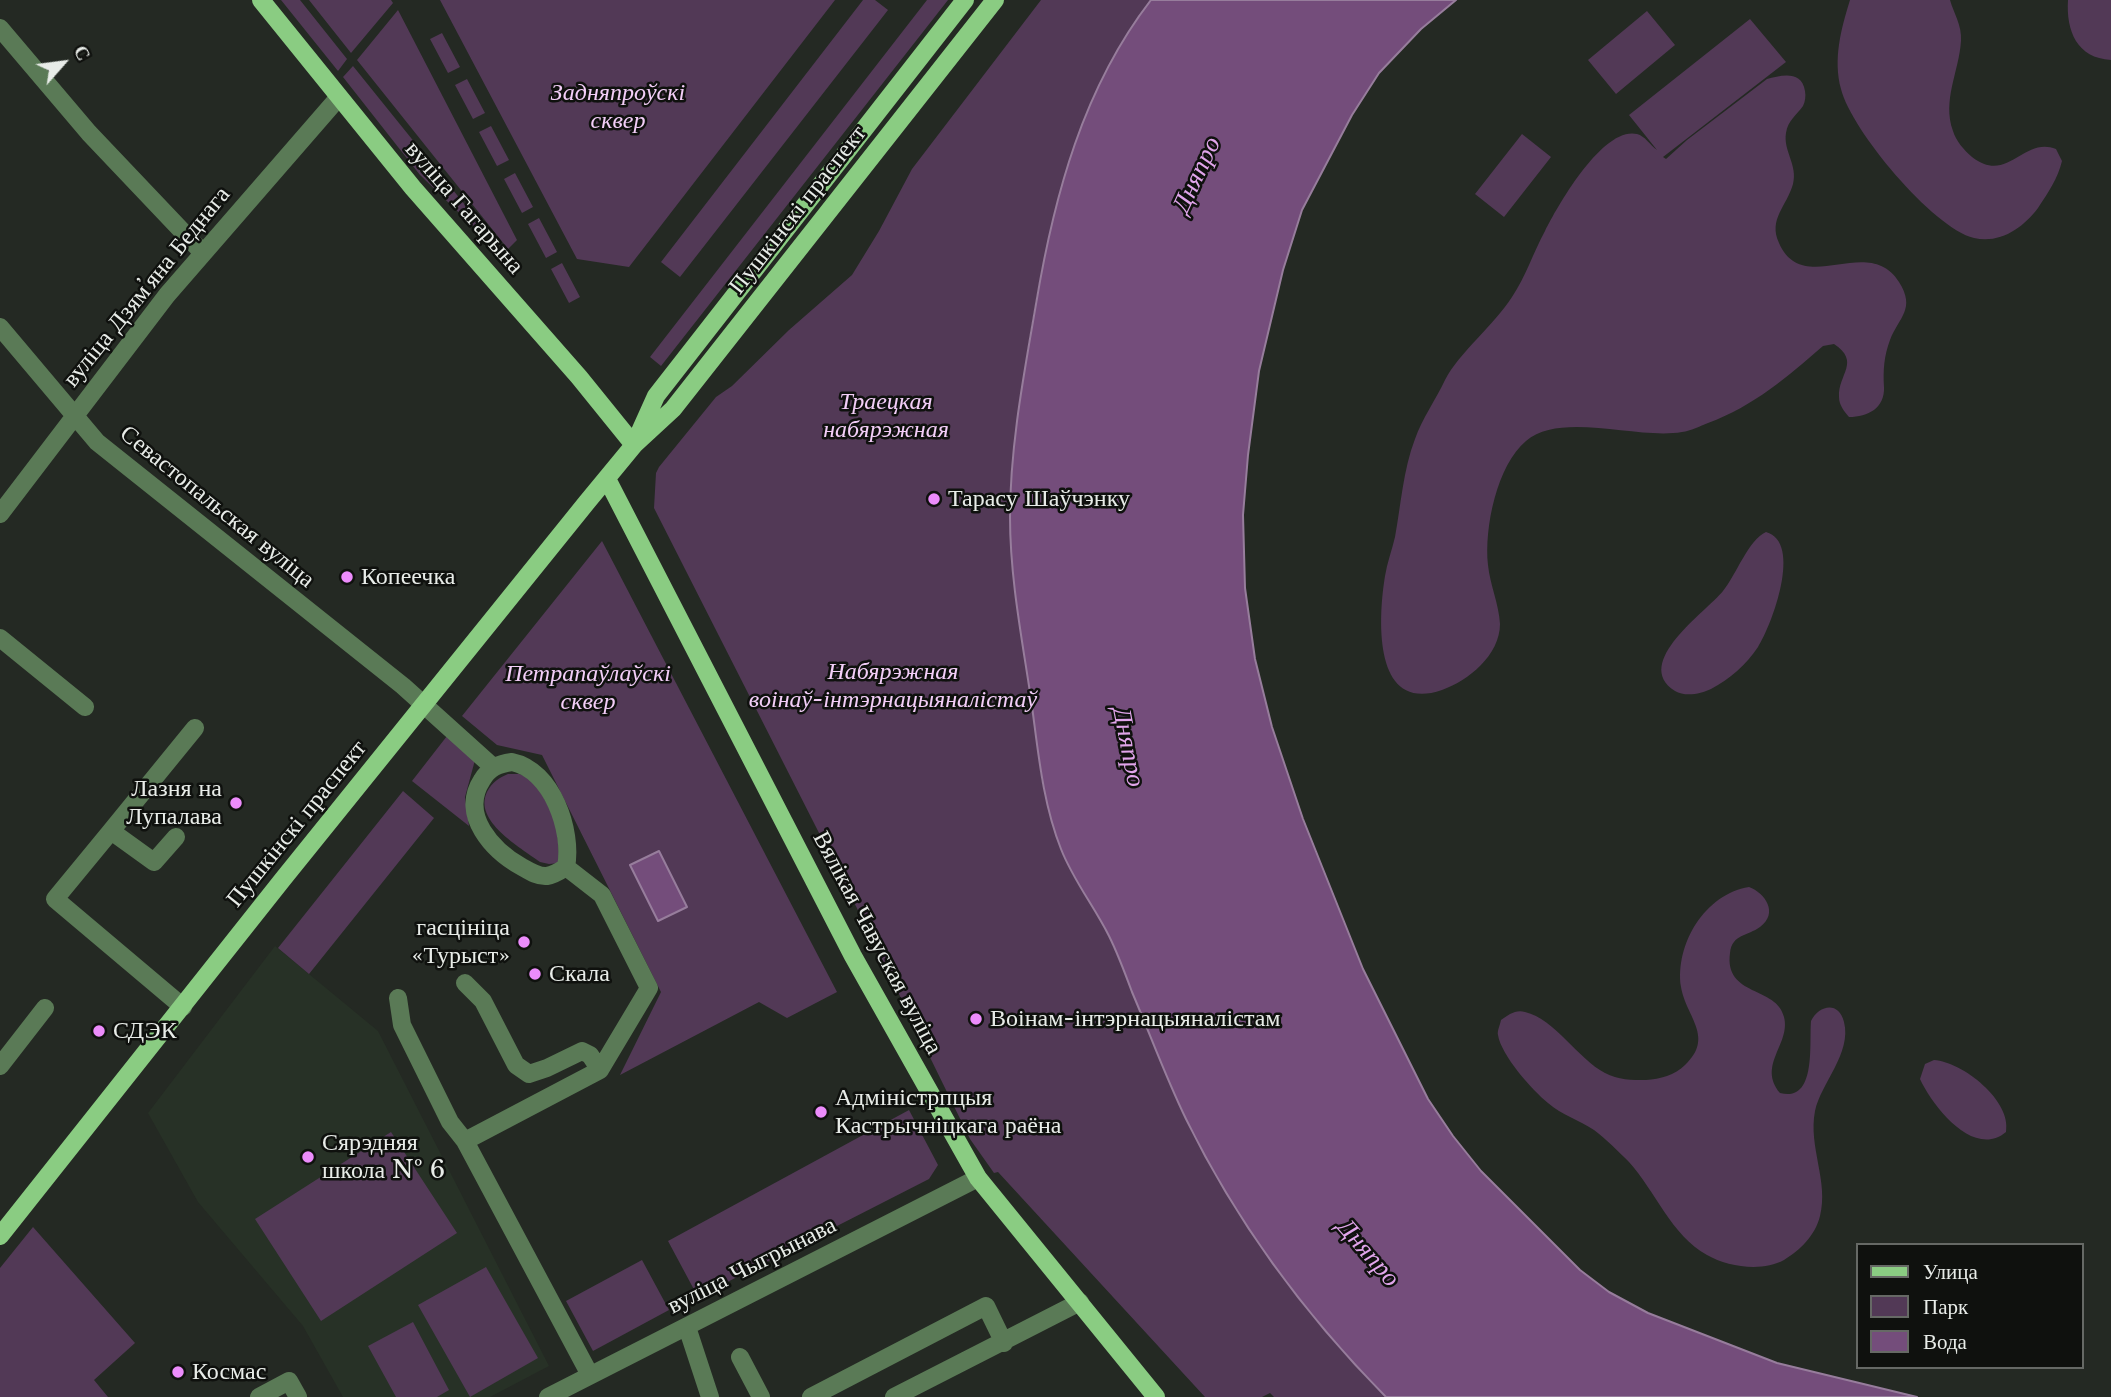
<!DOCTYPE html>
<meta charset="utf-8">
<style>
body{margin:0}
#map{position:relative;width:2111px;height:1397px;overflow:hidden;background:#242923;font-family:"Libre Baskerville",serif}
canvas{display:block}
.legend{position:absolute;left:1856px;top:1243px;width:228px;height:126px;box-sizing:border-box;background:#0f110e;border:2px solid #666965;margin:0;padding:9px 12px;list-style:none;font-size:21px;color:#e8ece8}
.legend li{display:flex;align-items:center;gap:14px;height:35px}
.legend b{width:35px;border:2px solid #666965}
.north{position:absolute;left:28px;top:28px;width:70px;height:70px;-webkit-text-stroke:5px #0f110e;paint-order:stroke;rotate:62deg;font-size:19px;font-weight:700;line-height:28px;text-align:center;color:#e8ece8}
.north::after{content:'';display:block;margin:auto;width:24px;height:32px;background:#e8ece8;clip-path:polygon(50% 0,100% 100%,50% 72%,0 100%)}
</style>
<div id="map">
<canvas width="2111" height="1397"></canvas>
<ul class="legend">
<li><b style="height:9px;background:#8acc82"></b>Улица</li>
<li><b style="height:19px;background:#523956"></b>Парк</li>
<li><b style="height:19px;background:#744d7b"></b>Вода</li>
</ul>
<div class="north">С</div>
</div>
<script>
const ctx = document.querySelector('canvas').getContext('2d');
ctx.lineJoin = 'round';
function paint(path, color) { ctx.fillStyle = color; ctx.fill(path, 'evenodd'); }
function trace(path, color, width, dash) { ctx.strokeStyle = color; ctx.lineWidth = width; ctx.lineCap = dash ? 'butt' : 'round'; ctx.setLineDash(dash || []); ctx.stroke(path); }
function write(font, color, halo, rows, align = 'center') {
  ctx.font = font + ' "Libre Baskerville",serif'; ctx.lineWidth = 5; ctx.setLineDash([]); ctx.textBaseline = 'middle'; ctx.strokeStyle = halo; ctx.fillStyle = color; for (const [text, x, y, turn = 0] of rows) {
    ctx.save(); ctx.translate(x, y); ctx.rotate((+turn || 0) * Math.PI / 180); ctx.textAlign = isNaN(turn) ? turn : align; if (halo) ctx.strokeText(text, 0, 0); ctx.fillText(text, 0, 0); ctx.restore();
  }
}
paint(new Path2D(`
 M275,946L378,1031L549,1366L490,1397H343L303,1326L198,1202L148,1113Z`), '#273126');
paint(new Path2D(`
 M281,0H300L347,59L338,71Z
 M309,0H391L393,3L351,53Z
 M440,0H835L629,267L577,259Z
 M863,0H875L888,10L680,277L661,262Z
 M927,0H948L661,366L650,357Z
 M1041,0H1151C1071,104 1046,235 1026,361C1018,413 1009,467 1010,519C1010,560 1017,601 1022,641C1029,688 1036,735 1042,782C1050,814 1058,844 1072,873C1084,895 1099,915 1109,937C1137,996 1157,1060 1186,1118C1237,1222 1304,1315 1386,1397H1274L1270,1393L1262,1397H1205L998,1172L994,1173L970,1139L849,892L654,508L656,473L659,467L716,397L732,386L789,330L852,275L879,231L912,169Z
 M1850,0H1950C1954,14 1962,25 1961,41C1959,72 1942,100 1953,131C1956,141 1964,150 1972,157C2008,185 2023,136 2056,149L2062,161C2058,178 2048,193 2038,208C2023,228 2000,244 1974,238C1933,228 1851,130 1841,89C1833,59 1841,29 1850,0Z
 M2068,0H2111V60C2077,58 2066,31 2068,0Z
 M398,10L517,240L508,249L357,60Z
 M1647,11L1675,45L1616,94L1588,60Z
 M1750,19L1786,62L1663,157L1666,159L1687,140L1767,79C1781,75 1802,70 1805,91C1806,96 1805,102 1803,106C1796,116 1788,120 1786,133C1783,151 1798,165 1793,184C1787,206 1768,219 1779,243C1803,298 1868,233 1899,282C1916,309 1899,317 1890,340C1884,356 1883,370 1884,387C1885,408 1868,417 1849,417C1844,411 1839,405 1839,397C1838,374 1861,362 1834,344L1823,346C1787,377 1754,406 1708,423C1700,426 1691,431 1682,432C1638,440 1561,411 1526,441C1497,465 1484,528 1488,565C1490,585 1499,604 1500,624C1500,655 1468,681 1442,690C1373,714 1378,619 1385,576C1387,563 1392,550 1395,537C1401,505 1403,470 1415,439C1422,419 1436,399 1445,380C1459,353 1494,325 1512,297C1526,276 1533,253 1545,231C1558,205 1603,126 1637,134C1645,136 1650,145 1657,150L1629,115Z
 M442,33L460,67L448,73L430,39Z
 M353,66L486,231L482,235L420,175L343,77Z
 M467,79L485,113L473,119L455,85Z
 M491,126L509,160L497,166L479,132Z
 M1522,134L1551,157L1504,217L1475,194Z
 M515,173L533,207L522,213L504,179Z
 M539,218L557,252L546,258L528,224Z
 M562,263L580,297L569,303L551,269Z
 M1766,532C1803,542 1772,625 1758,647C1746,665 1730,679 1711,689C1701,694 1685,697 1675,691C1631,663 1707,611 1723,591C1736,575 1749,539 1766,532Z
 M602,541L837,992L787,1018L759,1002L620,1075L661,992L542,755L497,745L462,716Z
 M447,736L475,760L465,797L469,826L412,781Z
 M508,774H519L528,777L539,789L556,820L560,863L549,864L540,862C520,847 473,821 487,792C492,782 499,778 508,774Z
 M403,791L434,818L309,974L278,948Z
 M1749,887C1765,893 1779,913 1760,927C1748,936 1732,934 1730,953C1724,997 1777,986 1784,1017C1791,1044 1757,1065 1780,1093C1817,1103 1809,1043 1811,1021C1819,1005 1839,1001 1844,1022C1852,1053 1821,1083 1815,1111C1808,1147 1829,1181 1820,1216C1815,1236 1800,1250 1784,1260C1762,1272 1728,1267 1707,1255C1671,1235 1656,1192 1629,1162C1618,1151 1606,1139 1594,1130C1579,1120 1562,1115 1548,1103C1532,1090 1501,1055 1498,1035C1497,1031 1500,1025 1501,1020C1508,1015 1516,1009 1525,1012C1555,1019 1578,1059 1605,1073C1618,1080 1632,1080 1646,1080C1660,1079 1675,1075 1685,1065C1715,1037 1686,1017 1681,987C1675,944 1705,894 1749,887Z
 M1934,1060C1963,1062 2012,1101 2006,1132C1974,1159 1933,1107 1920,1079L1925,1064Z
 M909,1110L938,1165L929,1179L698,1297L668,1241Z
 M391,1132L457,1233L321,1321L255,1219Z
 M33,1227L135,1343L94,1380L108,1397H0V1268Z
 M642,1260L669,1310L593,1351L566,1301Z
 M486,1267L538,1358L470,1397L418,1305Z
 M413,1322L449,1390L437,1397H396L368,1346Z`), '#523956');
const water = new Path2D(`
 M1151,0H1456L1421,29L1379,73L1352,115L1302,210L1283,270L1259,371L1248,455L1243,515L1245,588L1255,659L1272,727L1303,819L1363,969L1428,1099L1453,1136L1481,1171L1580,1270L1609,1292L1648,1313L1777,1363L1917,1397H1386C1305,1315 1237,1223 1186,1119C1166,1078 1150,1034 1132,992C1125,973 1118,954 1109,936C1094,906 1073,880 1061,849C1042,801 1038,749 1031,699C1022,639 1010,578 1010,517C1010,446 1024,374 1036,304C1054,196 1083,88 1151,0Z
 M659,851L687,907L658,921L630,865Z`);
paint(water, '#744d7b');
trace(water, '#977d9c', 2);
trace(new Path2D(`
 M0,28L89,133L202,252
 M0,327L97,442L403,686L493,767
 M0,514L167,295L339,97
 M0,638L85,707
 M512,762C552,770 573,831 566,867C560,871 554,875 547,876C538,877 529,871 522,867C493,851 459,815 482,780C489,768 498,764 512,762Z
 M111,831L195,728
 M176,837L154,862L111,831L55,899L183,1007
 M566,867L602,895L649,988L600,1070L465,1141L590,1375
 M465,983L483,1001L516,1065L529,1074L547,1068L582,1051L590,1055L600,1070
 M398,998L402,1025L450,1122L465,1141
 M0,1066L45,1008
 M687,1327L710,1397
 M740,1357L761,1397
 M259,1397L289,1381L298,1397
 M548,1397L978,1178
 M811,1397L986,1306L1004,1343
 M894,1397L1080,1302`), '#5a7a56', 18);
trace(new Path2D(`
 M261,0L413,188L579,377L634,445
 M638,436L656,396L965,0
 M607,479L853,956L978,1178L1156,1397
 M0,1236L283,879L587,502L634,445L673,409L995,0`), '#8acc82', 18);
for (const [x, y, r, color] of [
 [934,499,7,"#ec8cfb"],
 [347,577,7,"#ec8cfb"],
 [236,803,7,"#ec8cfb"],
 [524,942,7,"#ec8cfb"],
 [535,974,7,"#ec8cfb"],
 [976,1019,7,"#ec8cfb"],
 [99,1031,7,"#ec8cfb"],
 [821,1112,7,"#ec8cfb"],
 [308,1157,7,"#ec8cfb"],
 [178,1372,7,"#ec8cfb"]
]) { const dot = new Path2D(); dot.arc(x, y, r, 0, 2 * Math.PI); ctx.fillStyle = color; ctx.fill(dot); trace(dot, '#0f110e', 2.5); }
write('italic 24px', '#f3cef8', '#0f110e', [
 ["Задняпроўскі",618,93],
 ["сквер",618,121],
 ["Траецкая",886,402],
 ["набярэжная",886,430],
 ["Набярэжная",893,672],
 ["воінаў-інтэрнацыяналістаў",893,700],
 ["Петрапаўлаўскі",588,674],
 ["сквер",588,702]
]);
write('24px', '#e8ece8', '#0f110e', [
 ["вуліца Гагарына",464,208,49],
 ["Пушкінскі праспект",798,210,-52],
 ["вуліца Дзямʼяна Беднага",147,287,-51],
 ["Севастопальская вуліца",217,507,39],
 ["Пушкінскі праспект",297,824,-51],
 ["Вялікая Чавуская вуліца",877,943,62],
 ["вуліца Чыгрынава",752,1266,-27]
]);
write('24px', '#e8ece8', '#0f110e', [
 ["Тарасу Шаўчэнку",948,499],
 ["Копеечка",361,577],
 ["Лазня на",222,789,"right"],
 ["Лупалава",222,817,"right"],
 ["гасцініца",510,928,"right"],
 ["«Турыст»",510,956,"right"],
 ["Скала",549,974],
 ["Воінам-інтэрнацыяналістам",990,1019],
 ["СДЭК",113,1031],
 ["Адміністрпцыя",835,1098],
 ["Кастрычніцкага раёна",835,1126],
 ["Сярэдняя",322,1143],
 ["школа № 6",322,1171],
 ["Космас",192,1372]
], 'left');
write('italic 26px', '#e1a5eb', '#0f110e', [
 ["Дняпро",1197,175,-65],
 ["Дняпро",1128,747,79],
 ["Дняпро",1368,1253,49]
]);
</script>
